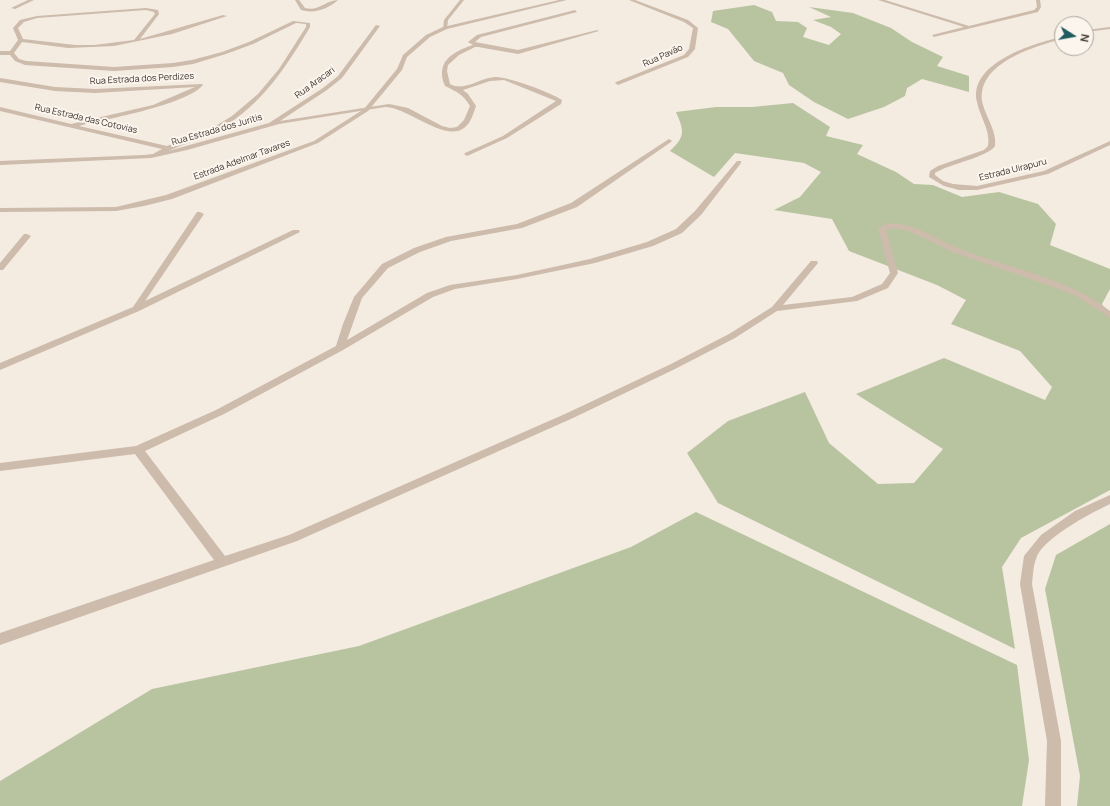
<!DOCTYPE html>
<meta charset="utf-8">
<style>
body{margin:0}
#map{position:relative;width:1110px;height:806px;overflow:hidden;background:#f4ebe1;font-family:Manrope,sans-serif}
canvas{display:block}
.north{position:absolute;left:1054px;top:16px;width:40px;height:40px;box-sizing:border-box;background:#fbf5ee;border:1px solid #aea6a0;border-radius:50%;rotate:101deg;font-size:11px;font-weight:700;line-height:16px;text-align:center;color:#3b302b}
.north::after{content:'';display:block;margin:auto;width:14px;height:18px;background:#1f5a5e;clip-path:polygon(50% 0,100% 100%,50% 72%,0 100%)}
</style>
<div id="map">
<canvas width="1110" height="806"></canvas>
<div class="north">N</div>
</div>
<script>
const ctx = document.querySelector('canvas').getContext('2d');
ctx.lineJoin = 'round';
function paint(path, color) { ctx.fillStyle = color; ctx.fill(path, 'evenodd'); }
function write(font, color, halo, rows, align = 'center') {
  ctx.font = font + ' Manrope,sans-serif'; ctx.lineWidth = 4; ctx.setLineDash([]); ctx.textBaseline = 'middle'; ctx.strokeStyle = halo; ctx.fillStyle = color; for (const [text, x, y, turn = 0] of rows) {
    ctx.save(); ctx.translate(x, y); ctx.rotate((+turn || 0) * Math.PI / 180); ctx.textAlign = isNaN(turn) ? turn : align; if (halo) ctx.strokeText(text, 0, 0); ctx.fillText(text, 0, 0); ctx.restore();
  }
}
paint(new Path2D(`
 M754,5L772,12L776,21L798,22L807,28L803,37L829,45L841,34L831,27L813,20L831,17L809,7L853,13L891,28L912,42L943,57L937,66L969,76V92L922,79L907,88L905,96L884,107L848,119L814,102L789,85L783,73L754,61L728,29L711,22L713,11Z
 M793,103L830,127L826,136L863,145L857,154L896,172L914,184L933,185L962,197L999,192L1038,204L1056,224L1050,245L1110,269V289L1102,304L1110,317V490L1021,538L1002,567L1015,649L718,503L687,453L728,421L805,392L829,443L878,484L914,483L943,449L856,394L944,358L1045,400L1052,387L1020,351L951,324L966,300L937,285L849,251L832,219L774,210L800,197L821,172L804,163L735,153L714,177L670,151C686,136 684,131 676,112L716,107H752Z
 M696,512L1017,665L1029,760L1022,806H0V781L152,689L359,646L631,547Z
 M1110,524V806H1077L1080,776L1045,589L1056,555Z`), '#b8c4a0');
paint(new Path2D(`
 M28,0H34L15,9L11,8Z
 M295,0H299L305,8C318,12 326,0 338,0C328,9 315,14 301,10Z
 M460,0H464L448,20L447,29H443L444,20Z
 M629,0H635L688,20L698,28L695,49L688,57L618,85L615,83L616,82L684,55L689,49L693,28L684,22Z
 M878,0H885L969,26L1034,10L1037,7L1036,0H1040L1041,7L1038,12L934,37L932,35L964,27Z
 M146,8L158,10L159,14L140,39L223,15L227,16L172,34L114,46L68,48L22,42L14,53L19,59L26,61L114,67L173,63L192,60L222,52L249,42L293,21L310,23V27C287,66 262,104 222,128C205,138 186,143 168,151L269,123L323,88L338,76L376,25L380,26L342,78L327,90L280,121L389,104L408,108L442,126L450,128L457,127L464,120L470,106C463,94 457,92 445,86C435,62 452,52 473,45L468,42L477,35L575,10L577,12L481,37L475,42L518,50L597,30L599,31L518,54L478,47H475L459,55L448,65L447,71L450,84C465,92 479,78 495,77C507,76 552,93 562,100L561,104L507,138L467,156L464,154L465,153L503,136L556,101L504,80L490,81L463,90L468,94L476,106C474,111 473,116 470,121C453,151 410,107 385,107L279,124L187,150L151,158L0,165V161L144,155L153,154L162,149L0,111V107L71,124L153,105L195,87L95,93L55,91L0,82V78L55,87L95,89L202,84L203,85C186,105 106,119 79,126L167,146L209,130L232,116L258,94L279,69L306,27V24L296,23L253,44L226,54L193,64L173,67L114,71L25,65L15,61L10,55H0V51H10L18,40L13,28L20,20L37,16ZM146,10L154,12L155,14L134,40L94,45H75L23,39L18,28L24,22L37,18Z
 M669,139L672,141L671,142L577,207L522,228L451,241L420,252L388,268L362,298L347,340L427,293L450,285L517,275L590,259L647,242L676,229L695,211L737,161H741V163L701,215L682,233L653,246L595,263L517,279L455,289L433,297L343,350L224,414L145,451L225,556L289,535L565,414L669,365L729,334L772,307L811,261H817L818,263L783,305L852,297L882,284L890,273L878,229C885,222 895,223 904,225C925,229 943,243 963,250C1012,269 1068,278 1110,311V318L1076,296L1056,288L955,253L909,231L894,228L886,230L898,273L888,288L857,301L777,311L735,338L675,369L573,418L297,541L0,645V633L214,560L135,454L0,471V463L136,446L216,410L336,346L343,324L354,297L382,264L414,248L446,237L517,224L571,203Z
 M197,212H200L204,214L145,301L293,230H299L300,232L139,311L0,370V363L133,307Z
 M24,234H27L31,236L3,270H0V263Z
 M1110,495V504C1091,513 1041,539 1036,559C1033,567 1033,576 1032,584L1061,741V806H1045L1047,741L1020,584L1024,556L1041,535L1075,511Z`), '#cdbbac');
paint(new Path2D(`
 M559,0H567L447,29L430,37L407,57L402,70L368,111L318,143L172,199L144,206L116,211L0,212V208L116,207L166,195L314,141L364,109L397,69L403,55L426,35L443,27Z
 M1110,27V29L1086,32V30Z
 M1062,37V39C1032,47 973,65 983,105C987,119 997,132 995,146C988,157 949,164 935,173V175L943,181L953,184L977,186L1044,171L1108,142L1110,141V145L1048,174L977,190H959L944,186L929,177L930,171L938,166L984,150L988,146C991,131 980,117 977,102C968,63 1034,43 1062,37Z`), '#cdbbac');
write('9px', '#3b302b', '#fbf5ee', [
 ["Rua Pavão",663,56,-24],
 ["Rua Estrada dos Perdizes",142,79,-3],
 ["Rua Aracari",315,83,-36],
 ["Rua Estrada das Cotovias",86,119,13],
 ["Rua Estrada dos Juritis",217,130,-16],
 ["Estrada Adelmar Tavares",242,160,-20],
 ["Estrada Uirapuru",1013,170,-14]
]);
</script>
